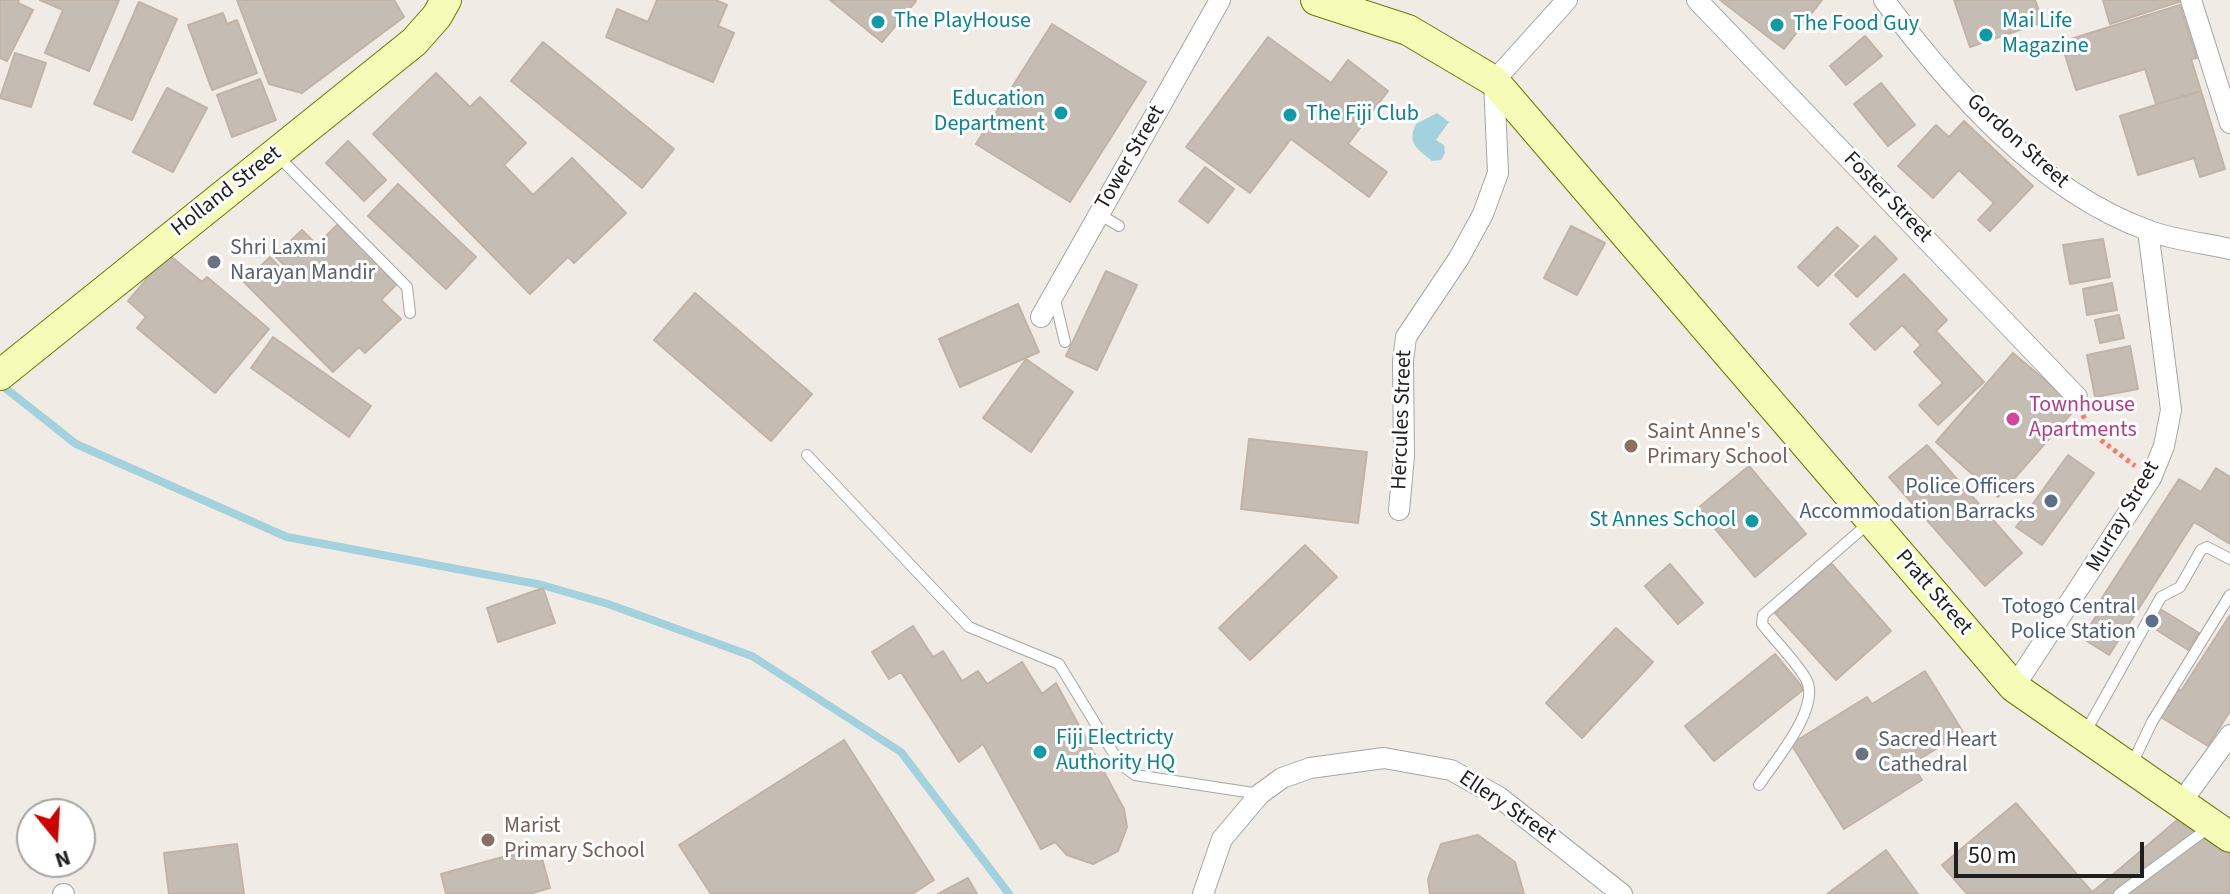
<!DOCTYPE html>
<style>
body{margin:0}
#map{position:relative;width:2230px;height:894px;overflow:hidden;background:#f0ece5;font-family:"Source Sans 3",sans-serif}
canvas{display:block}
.north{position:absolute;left:16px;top:798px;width:80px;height:80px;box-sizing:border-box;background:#fff;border:2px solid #a5a5a5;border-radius:50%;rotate:162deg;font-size:22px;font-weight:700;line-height:32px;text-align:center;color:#1f1f1f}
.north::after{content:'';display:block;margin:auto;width:28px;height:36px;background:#cd0100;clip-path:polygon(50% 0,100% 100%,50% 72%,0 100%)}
.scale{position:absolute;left:1954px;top:842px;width:190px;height:36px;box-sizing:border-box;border:4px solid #1f1f1f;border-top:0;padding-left:10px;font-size:24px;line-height:28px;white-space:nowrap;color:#1f1f1f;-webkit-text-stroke:6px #fff;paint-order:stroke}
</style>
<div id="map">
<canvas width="2230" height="894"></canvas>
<div class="north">N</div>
<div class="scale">50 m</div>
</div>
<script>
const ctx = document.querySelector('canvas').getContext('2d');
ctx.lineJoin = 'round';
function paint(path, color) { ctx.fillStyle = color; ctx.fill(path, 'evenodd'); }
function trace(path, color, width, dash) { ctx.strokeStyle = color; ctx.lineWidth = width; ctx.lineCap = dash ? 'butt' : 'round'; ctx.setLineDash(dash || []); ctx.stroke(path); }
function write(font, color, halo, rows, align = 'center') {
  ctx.font = font + ' "Source Sans 3",sans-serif'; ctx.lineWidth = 6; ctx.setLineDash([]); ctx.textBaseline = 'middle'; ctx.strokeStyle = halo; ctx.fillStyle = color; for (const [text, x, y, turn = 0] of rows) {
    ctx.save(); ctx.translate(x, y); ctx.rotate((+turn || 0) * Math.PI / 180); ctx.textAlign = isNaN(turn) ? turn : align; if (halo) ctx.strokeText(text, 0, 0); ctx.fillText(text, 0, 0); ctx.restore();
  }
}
paint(new Path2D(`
 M1437,113L1449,122L1436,140L1444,145L1445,153L1441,160L1432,161C1419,150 1406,144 1416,124Z`), '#a4d1de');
trace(new Path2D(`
 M0,384L76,444L287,537L542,585L608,604L752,656L901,752L1009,894`), '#a4d1de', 8);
const building = new Path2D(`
 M0,0H19L18,3L33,10L7,61L0,58Z
 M40,0H119L89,71L45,53L63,10Z
 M237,0H394L404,17L302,93L269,84Z
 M657,0H716L727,5L718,26L734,33L713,82L606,37L617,9L648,22Z
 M830,0H914L916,1L882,42Z
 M1720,0H1822L1784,49Z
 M1954,0H2035L2043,22L1970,47Z
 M2103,0H2185L2110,24Z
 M139,2L177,19L132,120L94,104Z
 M2180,5L2197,58L2191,59L2201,91L2156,104L2145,69L2076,90L2061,42Z
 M223,13L227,24L237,20L257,73L212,90L188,25Z
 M1052,24L1146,82L1070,202L976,144Z
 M1865,36L1882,56L1846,85L1830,66Z
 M1268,37L1331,83L1348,60L1388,91L1348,144L1387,172L1369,197L1291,139L1250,193L1186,147Z
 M543,42L674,149L642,188L511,81Z
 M15,53L46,63L31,107L0,98Z
 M436,73L470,107L480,97L526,143L504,165L533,195L572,158L626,213L574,263L568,257L530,294L373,134Z
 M260,79L276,120L232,137L217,95Z
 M1881,83L1915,125L1888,146L1854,104Z
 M167,88L207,108L173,172L133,152Z
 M2201,91L2225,169L2200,177L2194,158L2138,175L2120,116Z
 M1964,121L2033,186L1990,231L1978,220L1994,203L1959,170L1933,198L1898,166L1936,125L1949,137Z
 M348,141L386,180L364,201L326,163Z
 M1205,167L1234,189L1208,223L1179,201Z
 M398,184L476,257L446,289L368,216Z
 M338,224L397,284L381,300L401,319L365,353L359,347L333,372L244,282L270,257L283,271L287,268L275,256L302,230L317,245Z
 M1571,226L1605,243L1577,295L1544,278Z
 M1837,227L1858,246L1818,286L1798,267Z
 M1875,236L1897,259L1857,297L1835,275Z
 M2103,239L2110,277L2070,284L2063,245Z
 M168,254L202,282L207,277L269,329L215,393L137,328L146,317L128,301Z
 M1106,271L1137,285L1097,370L1066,356Z
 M1904,274L1947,320L1936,331L1984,382L1938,425L1919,405L1943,383L1914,352L1921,345L1902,325L1875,350L1850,324Z
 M2112,283L2117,310L2087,315L2083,289Z
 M695,293L812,394L771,441L654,340Z
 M1018,304L1039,352L960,387L939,339Z
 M2119,315L2124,338L2100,343L2095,320Z
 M273,337L371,406L349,437L251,368Z
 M2130,346L2138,389L2095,397L2087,355Z
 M2013,353L2077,407L1998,497L1936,442Z
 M1026,359L1073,392L1031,452L983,418Z
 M1249,439L1367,452L1358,523L1241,509Z
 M1927,445L2022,553L1985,586L1889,477Z
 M2068,455L2094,473L2042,545L2016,527Z
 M1749,466L1806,534L1755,577L1698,508Z
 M2216,468L2230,477V544L2194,522L2109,655L2082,638L2104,604L2100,601L2179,479L2201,492Z
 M1305,545L1337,577L1250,660L1219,628Z
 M1831,563L1891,631L1836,680L1775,613Z
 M1670,564L1703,603L1678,624L1645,586Z
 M543,588L555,623L498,642L487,608Z
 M2162,610L2199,633L2188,650L2152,627Z
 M2230,615V711L2208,746L2159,716L2177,688L2181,691Z
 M913,626L933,657L943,651L962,681L978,671L987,684L1022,662L1042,694L1056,683L1124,809L1127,827L1118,851L1093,864L1067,855L1055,842L1041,849L983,744L959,762L901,672L889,679L872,652Z
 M1616,628L1653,662L1582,738L1546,703Z
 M1775,654L1804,689L1714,761L1685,726Z
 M1925,671L1963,732L1912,764L1922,780L1844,829L1791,744L1867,697L1872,704Z
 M844,740L934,880L912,894H711L679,845Z
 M2202,799L2230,832V894H2090Z
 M2016,803L2092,892L2090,894H1967L1942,865Z
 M1478,835L1515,862L1524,894H1430L1428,879L1441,844Z
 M237,844L244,894H169L164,853Z
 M539,847L550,888L529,894H446L441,874Z
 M1886,850L1918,894H1827Z
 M968,878L977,894H938Z`);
paint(building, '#c5bcb4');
trace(building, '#c2b3a7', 2);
const service = new Path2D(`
 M277,155L407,287L410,313
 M1099,214L1119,226
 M1054,296L1065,342
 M807,455L969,627L1059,664L1120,764L1135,775L1260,794
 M2086,731L2161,597L2180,587L2201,550L2207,547L2230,559
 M2131,766L2152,722L2230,595
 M1759,785C1774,762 1822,707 1806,679C1795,660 1776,642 1762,624L1763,615L1870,522
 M2119,894L2211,826`);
const minor = new Path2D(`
 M1697,0L2077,397
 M1884,0C1952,90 2038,190 2147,230C2173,240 2203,243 2230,249
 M2191,0L2230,123
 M1041,317L1220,0
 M1399,510L1404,456L1403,361L1406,337L1459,258L1483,214L1498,173L1494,81L1567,0
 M2014,687L2151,478L2164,446L2171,410L2148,230
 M2180,804L2230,735
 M63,894H64
 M1203,894L1222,839L1260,794L1282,778L1310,768L1384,758L1451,770L1499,797L1622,894`);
const secondary = new Path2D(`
 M1316,0L1408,30L1494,81L2014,687L2230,837
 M0,375L414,42L437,16L446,0`);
trace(service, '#a6a6a6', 12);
trace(minor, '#a6a6a6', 22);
trace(secondary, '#6b7803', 32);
trace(new Path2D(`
 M2083,415L2089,431L2135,466`), '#fc7969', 5, [4, 4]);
trace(service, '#fff', 10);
trace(minor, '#fff', 20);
trace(secondary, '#f7fbb8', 30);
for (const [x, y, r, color] of [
 [878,22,8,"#0f9aa8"],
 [1777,25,8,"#0f9aa8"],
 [1986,35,8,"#0f9aa8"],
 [1061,113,8,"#0f9aa8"],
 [1290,115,8,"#0f9aa8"],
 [214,262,8,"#6b7280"],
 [2013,419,8,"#d1479c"],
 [1631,446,8,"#8d6e63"],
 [2051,501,8,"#5c6f8a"],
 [1752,521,8,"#0f9aa8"],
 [2152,621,8,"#5c6f8a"],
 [1040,752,8,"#0f9aa8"],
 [1862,754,8,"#6b7280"],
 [488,840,8,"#8d6e63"]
]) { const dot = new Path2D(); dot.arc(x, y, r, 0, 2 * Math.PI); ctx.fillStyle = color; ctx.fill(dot); trace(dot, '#fff', 3); }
write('22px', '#0d838f', '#fff', [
 ["The PlayHouse",894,22],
 ["Mai Life",2002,22],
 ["Magazine",2002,47],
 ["The Food Guy",1793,25],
 ["Education",1045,100,"right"],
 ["Department",1045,125,"right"],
 ["The Fiji Club",1306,115],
 ["St Annes School",1736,521,"right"],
 ["Fiji Electricty",1056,739],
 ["Authority HQ",1056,764]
], 'left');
write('22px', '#1f1f1f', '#fff', [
 ["Gordon Street",2017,142,42],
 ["Tower Street",1131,158,-60],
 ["Holland Street",227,192,-38],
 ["Foster Street",1887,198,46],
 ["Hercules Street",1403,420,-88],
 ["Murray Street",2124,517,-60],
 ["Pratt Street",1933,593,49],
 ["Ellery Street",1507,808,34]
]);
write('22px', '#5b616d', '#fff', [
 ["Shri Laxmi",230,249],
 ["Narayan Mandir",230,274],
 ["Sacred Heart",1878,741],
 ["Cathedral",1878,766]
], 'left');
write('22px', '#b23c85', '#fff', [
 ["Townhouse",2029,406],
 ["Apartments",2029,431]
], 'left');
write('22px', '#785e54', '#fff', [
 ["Saint Anne's",1647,433],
 ["Primary School",1647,458],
 ["Marist",504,827],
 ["Primary School",504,852]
], 'left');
write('22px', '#4e5e75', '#fff', [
 ["Police Officers",2035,488],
 ["Accommodation Barracks",2035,513],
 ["Totogo Central",2136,608],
 ["Police Station",2136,633]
], 'right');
</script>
